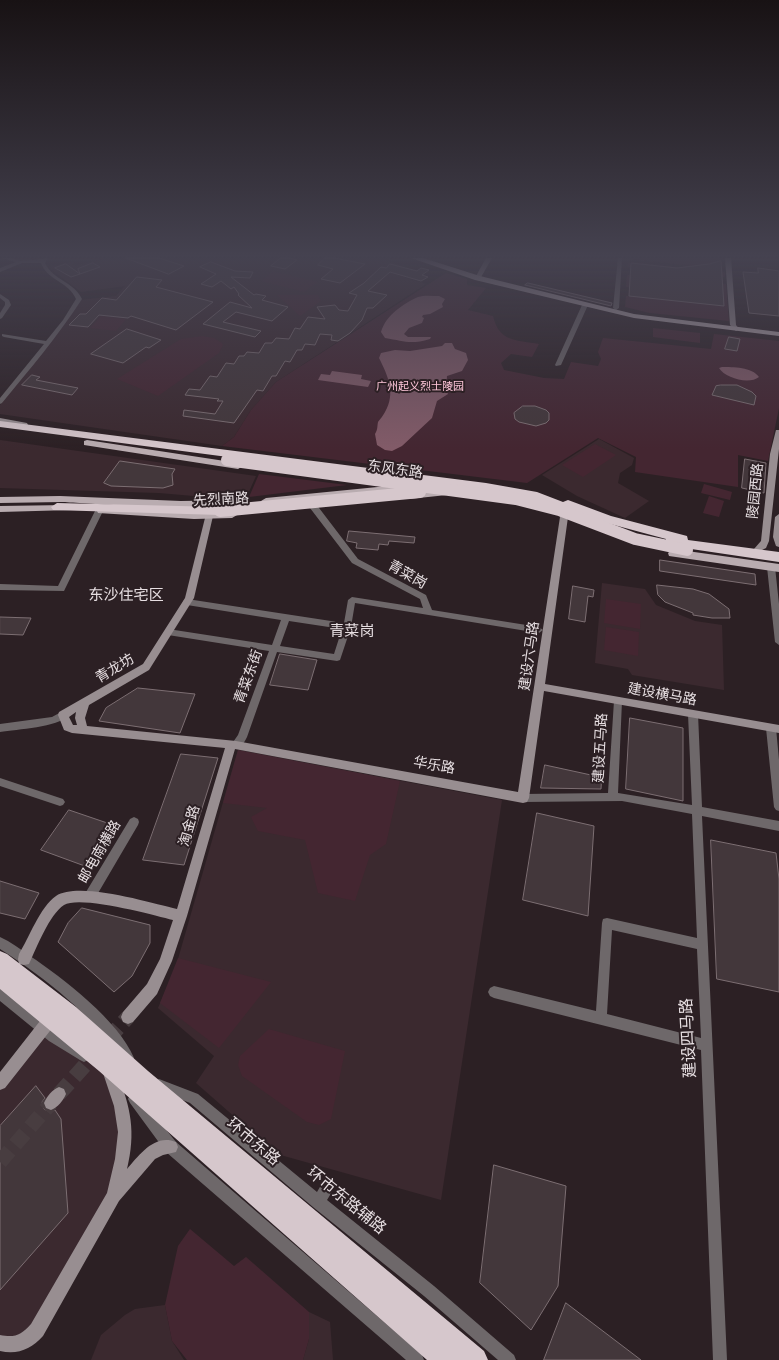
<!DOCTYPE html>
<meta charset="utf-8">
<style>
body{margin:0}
canvas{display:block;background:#2c2024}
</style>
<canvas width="779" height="1360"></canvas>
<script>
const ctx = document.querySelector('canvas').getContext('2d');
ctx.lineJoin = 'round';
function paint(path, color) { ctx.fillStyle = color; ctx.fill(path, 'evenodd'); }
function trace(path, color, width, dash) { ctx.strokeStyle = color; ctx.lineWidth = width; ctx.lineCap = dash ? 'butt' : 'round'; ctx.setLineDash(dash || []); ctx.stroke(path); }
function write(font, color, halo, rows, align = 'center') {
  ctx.font = font + ' "DM Sans","Noto Sans SC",sans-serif'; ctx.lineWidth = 4; ctx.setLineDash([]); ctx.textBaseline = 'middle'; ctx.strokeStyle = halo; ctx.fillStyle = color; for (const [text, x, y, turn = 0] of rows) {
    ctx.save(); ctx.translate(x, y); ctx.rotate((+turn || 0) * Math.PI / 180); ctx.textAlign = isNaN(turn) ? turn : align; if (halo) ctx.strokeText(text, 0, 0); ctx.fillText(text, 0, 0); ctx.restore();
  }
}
paint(new Path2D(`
 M106,258H391L387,261L405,267L397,275L426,284L276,382L251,410L234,437L222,446L0,414V405L63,326L80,300L116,296L125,286L81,292L48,267L72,262L75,266Z
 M599,439L634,458L632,465L620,473L618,483L649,501L625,518L577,496L542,475Z
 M0,440L256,476L247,496L206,497L159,493L0,488Z
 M602,583L645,589L656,605L695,621L722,625L724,690L632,675L628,669L595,663Z
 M238,750L502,800L441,1200L277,1154L196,1083L214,1056L158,1008L176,966Z
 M41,1031L104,1065L115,1099L121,1139L110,1194L23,1338H0V1087Z
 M165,1305L172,1341L184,1360H91L101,1335L125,1315L135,1309Z
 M309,1312L330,1322L333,1360H303L309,1339Z`), '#3b292f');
paint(new Path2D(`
 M622,258H722L720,269Z
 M628,262L725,272V277L702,275V282L726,284L729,321L650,313L625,307L626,296H632L636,288L626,287L627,275L646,277V269L628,267Z
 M273,271L317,282L304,292L261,281Z
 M446,273L467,279V285L486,288L468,310L493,316C499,342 516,340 539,344L532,357L511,354L501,363L504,370L544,378L564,379L571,362L598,366L601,359L598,352L603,338L711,349L714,334L779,341V408L768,461L738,455V487L635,472L636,457L598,438L527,483L222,446L234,437L251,410L276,382Z
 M277,295H318L321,301L300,316Z
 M101,316L126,319L116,331L90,328Z
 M653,328L700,333V343L653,337Z
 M202,336L214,338L222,343L223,345L219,353L158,396L117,379L181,339Z
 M595,444L616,455L583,477L562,465Z
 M259,474L347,485L249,497Z
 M704,484L732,492L730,500L701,493Z
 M709,496L724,501L719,517L703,513Z
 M606,599L641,604L640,629L604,623Z
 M606,627L639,632L638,656L604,650Z
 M238,750L400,781L386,844L370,855L355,901L318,893L305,840L258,831L251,817L267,808L223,803Z
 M178,958L271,982L219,1048L160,1003Z
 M269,1029L345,1051L331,1119L319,1125L307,1122L242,1076L238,1065L240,1056Z
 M190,1229L234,1266L246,1257L309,1312V1339L303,1360H187L172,1341L165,1305L178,1246Z`), '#442631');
paint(new Path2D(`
 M439,296L445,299L442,304L443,307L430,314L423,315L422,317L424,318L422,323L409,328L404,334L408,337H431L430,339C410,345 404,341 385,338L381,332C386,315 403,304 418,297C424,295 432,296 439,296Z
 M445,343H452L455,349L466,353L468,360L462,371L447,376L446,390L448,394L437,401L432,418L402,446L392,451L385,450L377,445L375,434C378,429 377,427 378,422C380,419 383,416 385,412C396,393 388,376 379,358L381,353L395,350L410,351L442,346Z
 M722,367C733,367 752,367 759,377C749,385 725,378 719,368Z
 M332,371L362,375L361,379L371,381L368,387L318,380L321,374L330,375Z`), '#825b68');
const building = new Path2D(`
 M126,258H159L184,266L169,274Z
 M281,258H289L297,260L285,269L271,266Z
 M325,258H334L365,264L340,283L321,279L333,269L318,265Z
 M721,261L724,306L629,296L631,263L677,268L709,264Z
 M211,262L235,271L253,272L250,278L231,277L254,295L256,294L266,296L262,300L288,307L272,321L236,312L223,322L261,331L255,337L203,324L230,302L252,308L238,295L239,294L234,287L231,289L221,281L212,287L201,284L216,274L200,267Z
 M93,263L100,267L80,274L78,269Z
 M66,264L80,274L71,277L55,268Z
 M390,264L417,271L421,268L429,270L422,275L428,277L421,281L390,272L368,291L387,295L373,308H367L362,320L350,333L338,341L331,340L332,335L320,334L315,345L305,344L302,350H297L290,362L285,361L276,376H272L263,391L257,390L234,423L183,416L184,410L215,414L223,401H217L219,399L185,395L189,389L200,390L210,376L217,377L226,363L234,364L239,356H244L247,352L259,353L265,343H272L276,338L289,339L295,328L300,329L308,317L325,319L317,307L335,305L339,310L348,311L357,295L349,293L364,283L381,267L386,268Z
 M758,268L779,271V316L749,313L743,272L758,273Z
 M137,277L162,280L156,287L213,302L176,330L131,316L128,318L99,315L88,327L69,325L80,314H86L102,298L116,300Z
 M528,283L612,303L611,306L525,285Z
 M127,329L161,340L149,348L146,347L123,363L91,354Z
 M729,337L740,339L737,351L725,349Z
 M32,375L40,377L36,380L78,388L72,395L22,385Z
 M721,385H737L752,392L756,396L754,405L712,395L716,386Z
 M523,406H535L546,410L549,413V420L546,423L536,426L519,422L515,419L514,413Z
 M745,459L766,463L764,493L742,488Z
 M120,461L175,469L172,474L173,485L163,488L111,486L104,483Z
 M349,531L415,537L414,543L389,541L388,545L379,544L378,550L356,548L357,543L347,541Z
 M660,560L755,574L756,585L660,571Z
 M657,585L693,589L709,594L729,609L730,618H712L693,615V613L665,602L658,595Z
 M573,586L594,590L593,597L588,596L585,622L569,619Z
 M0,617L31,618L23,635L0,634Z
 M280,654L317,660L308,690L270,685Z
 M138,688L195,694L180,733L99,721L106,708Z
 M630,718L683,728V801L626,789Z
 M181,754L218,758L184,865L143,860Z
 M545,765L591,775L592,769L602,771L601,789L541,788Z
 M69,810L119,827L93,869L41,850Z
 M537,813L594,826L588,916L523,900Z
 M711,840L776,853L779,879V992L717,979Z
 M0,881L39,893L25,919L0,913Z
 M82,908L150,925V943L132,976L114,992L58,942L68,923Z
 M36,1086L45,1098L42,1102L44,1109L50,1112L55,1110L61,1119L68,1213L0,1290V1126Z
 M494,1165L566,1186L558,1286L531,1330L480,1283Z
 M566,1303L641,1360H544Z`);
paint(building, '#43373b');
trace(building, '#7c6e72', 1);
trace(new Path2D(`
 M108,1039L128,1017
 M59,1094L97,1052
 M0,1162L51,1103`), '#483d40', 15, [15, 8]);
paint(new Path2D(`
 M0,258H11L21,261L48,258L45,263C53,280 74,282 82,299C58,336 30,369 2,403L0,404V398L44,344L4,337L2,336V334L46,341L63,320L76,299C69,282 47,280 41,263H22L0,272V268L16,262Z
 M618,258H622L619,308L616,310L613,308Z
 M0,294L9,300L11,305L2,318L0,319V313L5,305V302L0,298Z
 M585,303L588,305L561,365L556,366L555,365L582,305Z
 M310,504H316L358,559L426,595L432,610L539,627L543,630L539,633L355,603L351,627L340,660L337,661L277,652L247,737C244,743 240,750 233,748L231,745L238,735L269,651L168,635L164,632L168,629L272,645L281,620L187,605L184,604L183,602L184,600L187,599L344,623L348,600L352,597L423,608L420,599L352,563L310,508ZM289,621L342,629L334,654L280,646Z
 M96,509H99L103,511L64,591L0,590V584L58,586Z
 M771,564L775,567L779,604V645L775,642L767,567Z
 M618,697L621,698L622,701L618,793L692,805L688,714L690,711H696L698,714L702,807L779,821V831L702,816L727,1360H713L701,1050L494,998L490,996L488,992L490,988L494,986L596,1011L602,923L603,919L607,918L697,938L692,814L622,801L523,802L520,801L518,798L520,795L523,794L608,793L614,701L615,698ZM612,930L697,949L701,1038L607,1014Z
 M63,711L66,712L68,715C58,728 17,729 0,732V724L52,717Z
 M771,724L774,725L776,728L779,760V811L776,810L774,807L766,728L768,725Z
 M0,778L63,799L65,802L63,805L60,806L0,786Z
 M134,817L138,819L139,822L138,825L94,900L90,901L86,900L85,896L86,892L130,819Z
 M0,937C11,942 20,949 30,956C63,978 119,1021 134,1058L132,1062L128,1064L124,1062C91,1014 48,980 0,949Z
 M0,988L4,990L57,1033L88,1052L90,1056L88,1060L84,1062L80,1060L49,1041L0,1001Z
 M159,1079L198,1094L317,1192L324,1180L329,1178L334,1180L336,1185L327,1200L434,1286L514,1355L516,1360H498L424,1296L313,1207L190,1103L155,1089L153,1085L155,1081Z
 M134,1093L138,1095L176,1142L422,1355L424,1360H406L166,1152L130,1103L128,1099L130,1095Z`), '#6e686a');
paint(new Path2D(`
 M486,258H492L480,279H476L475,278Z
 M725,258H731L736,325L739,329L736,331L730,325Z
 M0,418L27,423L28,425L24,427L0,422Z
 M776,430H779V449L769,541L766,548L758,552L754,549L761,541L770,454Z
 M559,504L562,505L568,517L545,684L779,725V733L544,691L529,798L527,802L523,803L235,749L187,916L172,961L157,994L133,1022L128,1024L123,1022L121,1017L123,1012L147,984L160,959L173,920C153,915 80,895 64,905C49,915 37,947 29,964L24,965L19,964L18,959L19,954C29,938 40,907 56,896C79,881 150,903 177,909L225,748L72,733L64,730L58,715L59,712L143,664L185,598L206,514H212L213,516L194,598L149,670L89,705L85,718L87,726L236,741L518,792L560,517L555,507ZM76,712L75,718L77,725H73L69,717Z
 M779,514V547L776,546L773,537L775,517Z
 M52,1010L57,1012L59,1017L57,1022L5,1088L0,1090V1072L47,1012Z
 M110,1066L115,1068L117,1073C131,1108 136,1132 127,1169C139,1155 155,1133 176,1142L178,1147L176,1152L163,1155L155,1159L119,1201L43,1336C31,1349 18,1355 0,1351V1335C15,1338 21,1335 31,1324L107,1193L115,1159L118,1132L114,1106L103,1073L105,1068Z
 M59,1087L64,1089L66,1094C63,1101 58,1107 51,1110L46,1108L44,1103C47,1096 52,1090 59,1087Z`), '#988e91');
paint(new Path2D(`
 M411,258H423L480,276L634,314L779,332V336L634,318L475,280Z
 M87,440L238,463L243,466L238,469L84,445V441Z
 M408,484L412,485V489L266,504L261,501L266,498Z
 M443,490L448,493L447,495L409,499L404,496L409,493Z
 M60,496L181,501L241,500L246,503C235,515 87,503 61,502C41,502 20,503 0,503V497Z
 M67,505L71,506L72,508L71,510L0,512V506Z
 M102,508L194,513L232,512L237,515L232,518L194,519L98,513L97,511Z
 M673,549L779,564V572L669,556L668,553Z`), '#b9acb0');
paint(new Path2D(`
 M0,421L486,483L537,492L563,502L568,500L611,516L687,536L688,540L779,552V562L671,546L666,545L665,542L666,539L603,522L581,513L572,514L534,499L486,491L0,427Z
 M57,503L220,507L226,511L220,515L53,510L51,507Z
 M0,951L7,954L76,1007L148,1071L484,1351L488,1360H427L99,1071L0,989Z`), '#d6c7cc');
trace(new Path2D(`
 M227,460L516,499L559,510L635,539L687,550
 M220,511L420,492`), '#d6c7cc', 12);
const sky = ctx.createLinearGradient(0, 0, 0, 449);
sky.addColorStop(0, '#181214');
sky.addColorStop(0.57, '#454250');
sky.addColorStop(1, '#45425000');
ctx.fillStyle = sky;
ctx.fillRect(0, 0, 779, 449);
write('11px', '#fec6d9', '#2c2024', [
 ["广州起义烈士陵园",420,387]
]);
write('14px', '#e7dfe2', '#2c2024', [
 ["东风东路",395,470,8],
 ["陵园西路",756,491,-84],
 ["先烈南路",221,500,-3],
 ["青菜岗",407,575,30],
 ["建设六马路",530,656,-82],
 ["青龙坊",115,669,-31],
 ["青菜东街",249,677,-70],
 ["建设横马路",662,695,10],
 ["建设五马路",601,748,-87],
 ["华乐路",434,766,10],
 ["淘金路",190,826,-74],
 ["邮电南横路",100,852,-60]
]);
write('15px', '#e7dfe2', '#2c2024', [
 ["东沙住宅区",126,596],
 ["青菜岗",352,632]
]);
write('16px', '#e7dfe2', '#2c2024', [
 ["建设四马路",689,1038,-93],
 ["环市东路",253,1142,40],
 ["环市东路辅路",346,1201,39]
]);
</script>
